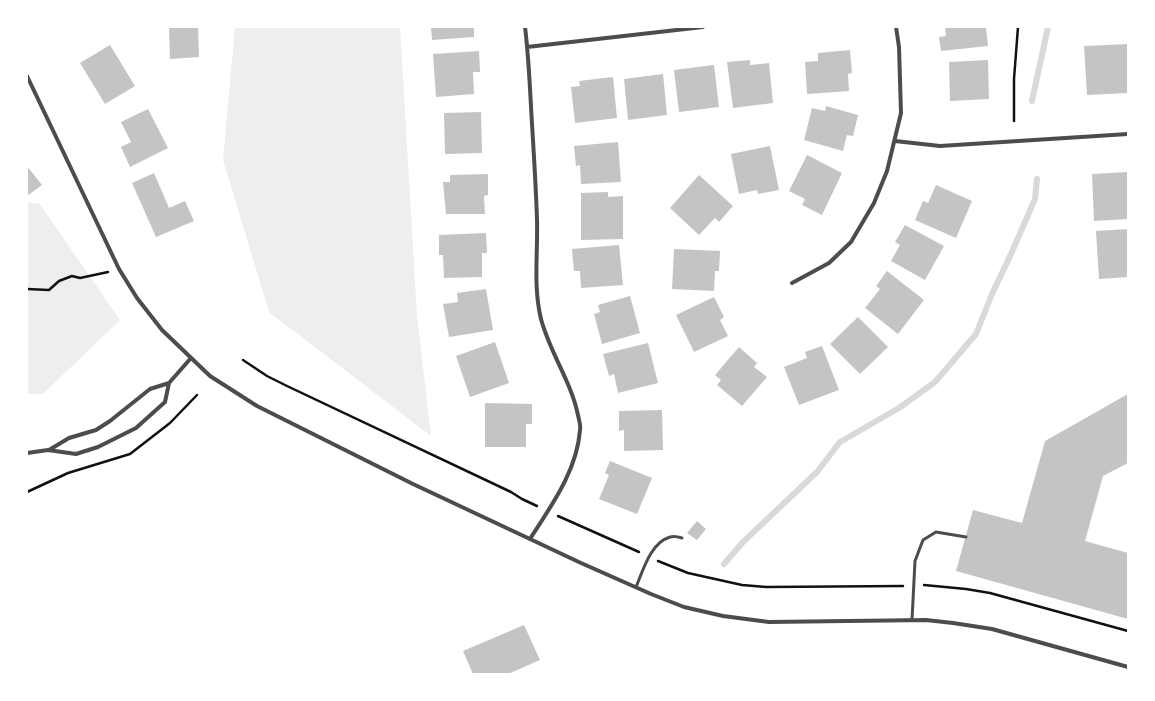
<!DOCTYPE html>
<style>
body{margin:0}
#map{position:relative;width:1155px;height:701px;overflow:hidden;background:#fff;font-family:"Titillium Web",sans-serif}
canvas{display:block}
.frame{position:absolute;inset:0;border:28px solid #fff;pointer-events:none}
</style>
<div id="map">
<canvas width="1155" height="701"></canvas>
<div class="frame"></div>
</div>
<script>
const ctx = document.querySelector('canvas').getContext('2d');
ctx.lineJoin = 'round';
function paint(path, color) { ctx.fillStyle = color; ctx.fill(path, 'evenodd'); }
function trace(path, color, width, dash) { ctx.strokeStyle = color; ctx.lineWidth = width; ctx.lineCap = dash ? 'butt' : 'round'; ctx.setLineDash(dash || []); ctx.stroke(path); }
paint(new Path2D(`
 M235,27H400L417,316L431,436L269,312L223,160Z
 M27,203H39L120,320L43,394H27Z`), '#eee');
trace(new Path2D(`
 M1032,101L1048,27
 M724,564L743,542L817,472L840,442L899,408L935,382L976,334L992,294L1011,254L1035,199L1037,179`), '#d9d9d9', 6);
paint(new Path2D(`
 M169,27H198L199,57L170,59Z
 M431,27H474V37L432,40Z
 M945,27H986L988,46L941,51L939,37L946,36Z
 M1128,44V93L1087,95L1084,46Z
 M110,45L135,86L105,104L80,63Z
 M850,50L852,73L848,74L849,91L807,94L805,62L818,61V53Z
 M479,51L480,72H473L474,94L436,97L433,54Z
 M750,60V65L769,63L773,103L733,108L727,62Z
 M988,60L989,99L950,101L949,62Z
 M714,65L719,107L679,112L674,70Z
 M663,74L667,115L628,120L624,79Z
 M613,77L617,118L575,123L571,87L580,86L579,81Z
 M826,106L858,115L853,136L847,135L843,151L804,140L812,108L825,111Z
 M148,109L168,148L130,167L121,147L131,142L121,122Z
 M481,112L482,153L445,154L444,113Z
 M618,142L621,182L581,184L580,165L576,166L574,146Z
 M770,146L779,190L758,194L757,190L739,194L731,154Z
 M807,155L842,173L822,215L802,205L805,199L789,191Z
 M27,166L42,185L27,196Z
 M1128,172V219L1094,221L1092,174Z
 M154,173L169,208L185,201L194,221L156,237L132,183Z
 M488,174V195L484,196L485,214H446L443,182H450V175Z
 M699,175L733,206L719,222L715,218L699,235L670,208Z
 M936,185L972,201L956,238L915,220L923,201L928,203Z
 M608,192V197L623,196V239L581,240V193Z
 M905,225L944,246L925,280L891,261L900,245L895,242Z
 M1128,229V277L1099,279L1096,231Z
 M486,233L487,253H482V277L444,278L443,255H439V235Z
 M619,245L623,285L581,288L580,271H574L572,249Z
 M674,249L720,251L719,271H715L714,291L672,289Z
 M887,271L924,300L898,334L865,308L880,289L876,286Z
 M486,289L493,330L449,337L443,304L458,302L457,293Z
 M630,296L640,333L602,344L594,314L600,312L598,305Z
 M714,297L724,317L720,320L728,336L694,352L676,315Z
 M858,317L888,347L860,374L830,344Z
 M495,342L509,383L470,397L456,356Z
 M648,343L658,383L618,393L614,374L609,376L603,354Z
 M822,346L839,390L799,405L784,367L807,358L805,352Z
 M739,347L757,363L754,367L767,377L742,406L717,385L721,380L715,375Z
 M1128,394V463L1103,476L1085,541L1128,553V619L956,571L973,510L1022,523L1045,441Z
 M485,403L532,404V424H526V447H485Z
 M662,410L663,450L624,451V430L619,431V411Z
 M610,461L652,478L637,514L599,499L609,475L605,473Z
 M697,521L706,529L697,540L687,533Z
 M524,625L540,660L508,674H473L463,651Z`), '#c4c4c4');
trace(new Path2D(`
 M1014,121V79L1018,27
 M27,289L49,290L59,281L72,276L80,278L108,272
 M243,360L267,376L287,386L511,492L522,499L537,506
 M27,492L68,473L130,454L170,423L197,395
 M558,516L639,552
 M658,561L688,573L742,585L766,587L903,586
 M924,585L966,589L990,593L1128,631`), '#111', 2.5);
trace(new Path2D(`
 M636,587C643,571 650,543 670,537C673,536 679,537 682,538
 M912,620L915,561L923,540L936,532L966,537`), '#4c4c4c', 3);
trace(new Path2D(`
 M525,27C529,59 530,91 532,124C534,156 536,188 537,220C538,254 533,286 541,319C550,353 571,381 578,415C579,420 581,426 580,430C577,471 551,506 530,539
 M527,47L703,27
 M27,76L119,269L137,298L162,330L210,376L257,406L413,484L581,563L651,594L684,607L723,616L769,622L926,620L953,623L992,629L1128,667
 M895,141L940,146L1128,134
 M792,283L829,263L851,242L874,203L887,171L901,113L899,47L896,27
 M49,450L69,438L96,430L110,421L150,389L169,383L191,358
 M27,453L48,450L76,454L98,447L136,428L165,402L169,383`), '#4c4c4c', 4);
</script>
